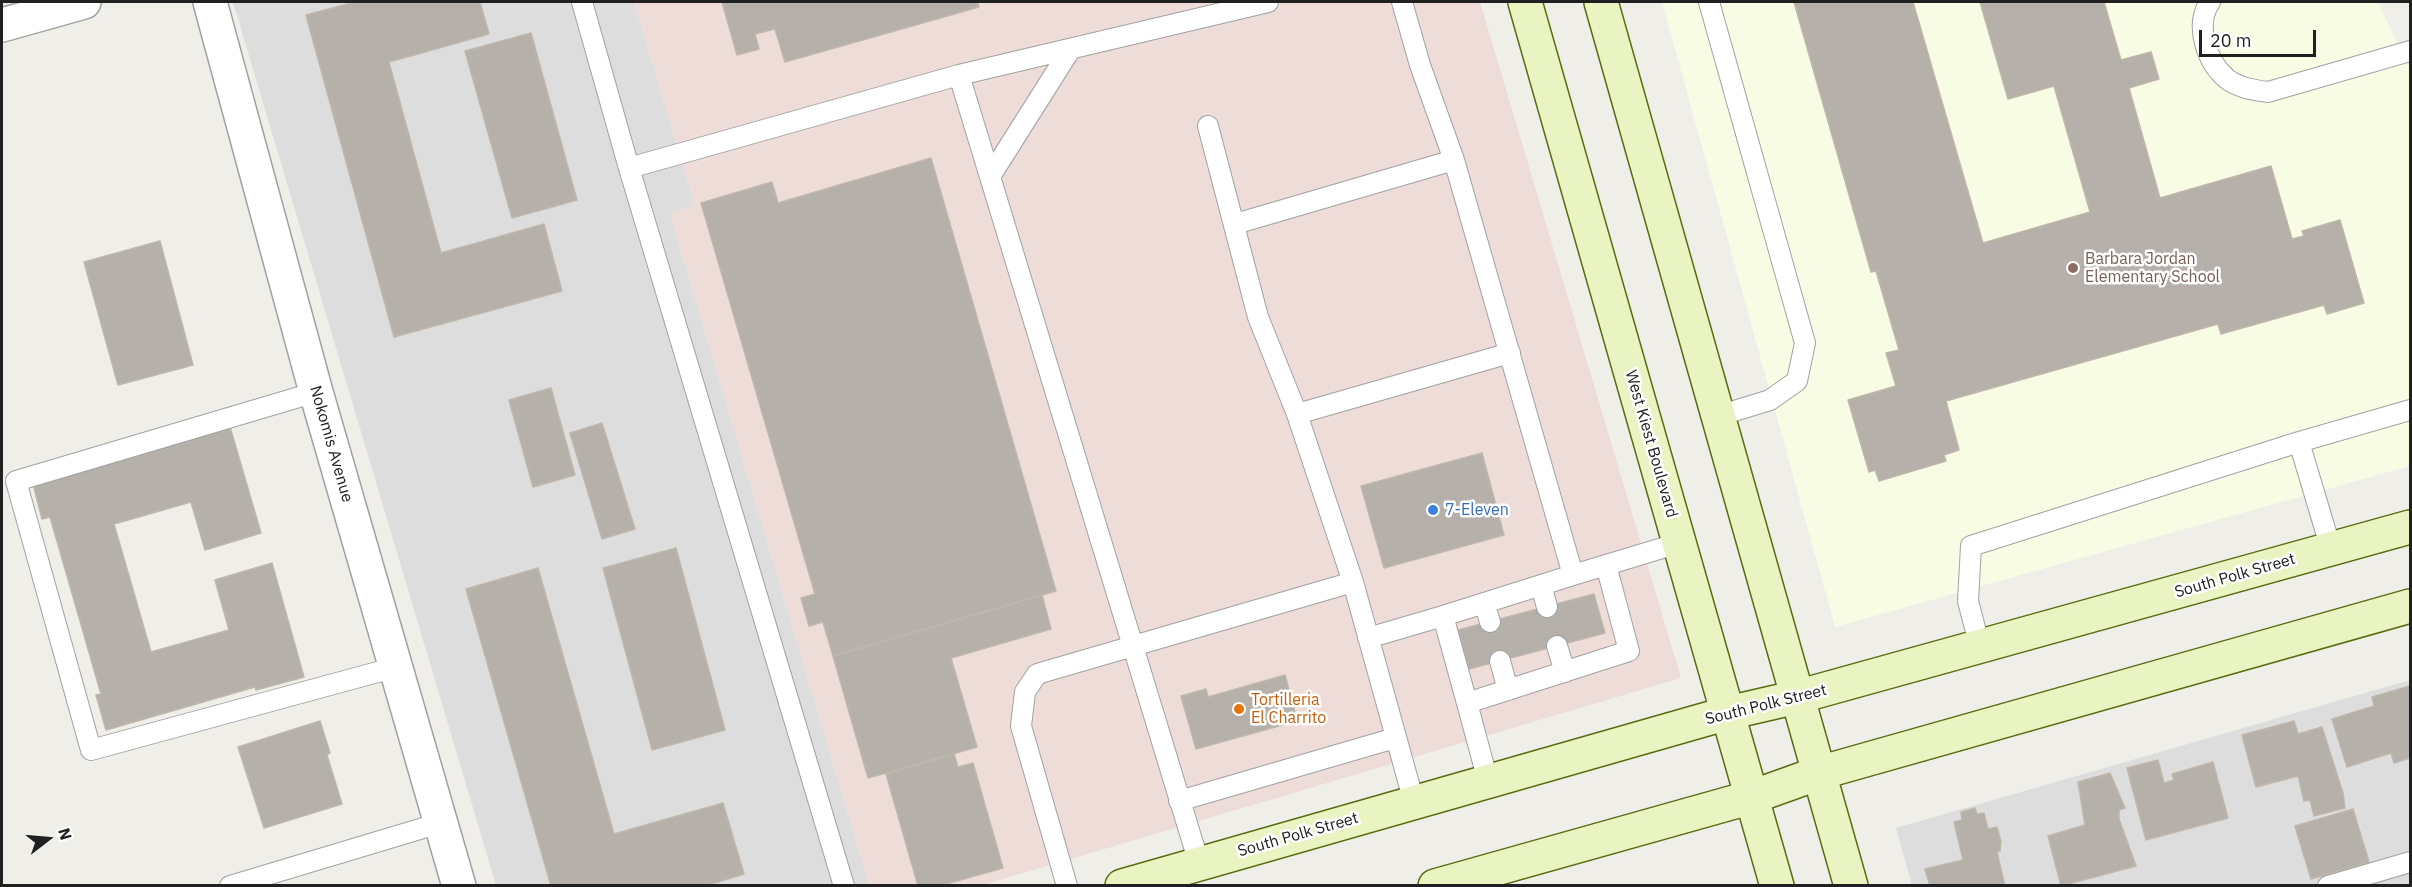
<!DOCTYPE html>
<style>
body{margin:0}
#map{position:relative;width:2412px;height:887px;overflow:hidden;background:#efeee8;font-family:"IBM Plex Sans",sans-serif}
canvas{display:block}
.frame{position:absolute;inset:0;border:3px solid #202020;pointer-events:none}
.north{position:absolute;left:18px;top:809px;width:60px;height:60px;-webkit-text-stroke:4px #fff;paint-order:stroke;rotate:74deg;font-size:16px;font-weight:700;line-height:24px;text-align:center;color:#202020}
.north::after{content:'';display:block;margin:auto;width:21px;height:27px;background:#202020;clip-path:polygon(50% 0,100% 100%,50% 72%,0 100%)}
.scale{position:absolute;left:2199px;top:30px;width:117px;height:27px;box-sizing:border-box;border:3px solid #202020;border-top:0;padding-left:8px;font-size:18px;line-height:21px;white-space:nowrap;color:#202020;-webkit-text-stroke:4px #fff;paint-order:stroke}
</style>
<div id="map">
<canvas width="2412" height="887"></canvas>
<div class="frame"></div>
<div class="north">N</div>
<div class="scale">20 m</div>
</div>
<script>
const ctx = document.querySelector('canvas').getContext('2d');
ctx.lineJoin = 'round';
function paint(path, color) { ctx.fillStyle = color; ctx.fill(path, 'evenodd'); }
function trace(path, color, width, dash) { ctx.strokeStyle = color; ctx.lineWidth = width; ctx.lineCap = dash ? 'butt' : 'round'; ctx.setLineDash(dash || []); ctx.stroke(path); }
function write(font, color, halo, rows, align = 'center') {
  ctx.font = font + ' "IBM Plex Sans",sans-serif'; ctx.lineWidth = 5; ctx.setLineDash([]); ctx.textBaseline = 'middle'; ctx.strokeStyle = halo; ctx.fillStyle = color; for (const [text, x, y, turn = 0] of rows) {
    ctx.save(); ctx.translate(x, y); ctx.rotate((+turn || 0) * Math.PI / 180); ctx.textAlign = isNaN(turn) ? turn : align; if (halo) ctx.strokeText(text, 0, 0); ctx.fillText(text, 0, 0); ctx.restore();
  }
}
paint(new Path2D(`
 M233,2H634L695,206L670,214L869,885H496Z
 M2410,680V885H1912L1896,828Z`), '#dedddd');
paint(new Path2D(`
 M634,2H1480L1681,678L983,885H869L670,214L695,206Z`), '#eedcd9');
paint(new Path2D(`
 M1662,2H2378L2410,70V466L1835,627Z`), '#f9fce4');
const building = new Path2D(`
 M355,2H480L489,34L389,62L441,253L544,224L562,291L394,337L306,15Z
 M722,2H977L979,7L785,62L775,29L755,34L759,49L737,55Z
 M1794,2H1913L1983,243L2090,212L2054,86L2008,99L1980,2H2104L2121,60L2151,52L2159,79L2129,88L2160,198L2271,166L2292,239L2304,236L2302,231L2340,220L2364,303L2327,314L2324,305L2221,334L2218,324L1946,401L1959,450L1944,455L1946,461L1879,481L1875,470L1869,472L1848,400L1896,386L1886,353L1899,350L1876,271L1871,272Z
 M531,33L577,200L512,218L465,51Z
 M931,158L1056,591L833,656L823,622L809,626L801,598L815,594L701,203L772,182L778,203Z
 M160,241L193,365L118,385L84,262Z
 M551,388L575,475L533,487L509,400Z
 M228,420L261,533L205,550L191,502L114,524L151,652L229,630L215,580L272,563L304,677L256,690L255,687L106,730L96,695L101,694L50,517L42,519L33,484Z
 M602,423L635,529L602,539L570,433Z
 M1482,453L1504,535L1384,568L1361,486Z
 M676,548L725,730L652,750L603,568Z
 M538,568L614,834L723,803L744,874L705,886H551L466,589Z
 M1594,594L1605,633L1469,669L1458,630Z
 M1042,595L1051,629L951,658L977,747L868,778L833,656Z
 M1285,675L1297,721L1196,749L1181,696L1206,689L1208,697Z
 M2410,686V758L2394,763L2391,753L2347,767L2332,719L2374,706L2372,697Z
 M320,721L330,753L327,755L342,804L264,828L238,747Z
 M2294,721L2298,734L2322,727L2343,793L2345,808L2314,816L2310,800L2304,801L2298,776L2256,787L2242,735Z
 M954,754L958,767L973,763L1003,868L939,886H918L886,774Z
 M2158,760L2164,783L2174,780L2172,774L2213,762L2228,818L2146,840L2127,768Z
 M2110,773L2125,808L2119,810V819L2136,866L2061,886L2048,836L2085,825L2078,782Z
 M1975,808L1977,814L1984,813L1988,829L1997,827L2001,842L2000,851L1997,852L2005,886H1930L1925,869L1963,860L1954,822L1962,820L1961,812Z
 M2353,809L2369,862L2311,879L2295,826Z`);
paint(building, '#b5b0aa');
trace(building, '#c0b7ab', 1.5);
const lane = new Path2D(`
 M582,2L629,168L844,886
 M1402,2L1420,65L1454,160L1573,575L1679,543
 M1709,2L1805,343L1797,381L1770,400L1718,416
 M2210,2C2194,26 2207,62 2227,79C2239,88 2254,90 2268,92L2410,51
 M1208,126L1258,317L1297,414
 M629,168L959,75
 M991,175L1070,50
 M1235,224L1454,160
 M316,392L16,481L91,750L396,667
 M2299,442L2331,549
 M1541,585L1547,607
 M1484,603L1490,622
 M1368,638L1443,616
 M1557,646L1565,672
 M1980,647L1968,601L1971,546L2299,442L2410,410
 M1500,661L1508,690
 M1467,703L1443,616L1573,575
 M1488,781L1467,703L1629,651L1606,565
 M1179,801L1395,738
 M1414,802L1353,582L1297,414L1510,353
 M1199,863L959,75L1268,2
 M230,886L440,823
 M1067,886L1021,726L1025,692L1037,674L1353,582
 M2328,886L2410,862`);
const street = new Path2D(`
 M210,2L316,392L459,886
 M2,25L84,2`);
const secondary = new Path2D(`
 M1525,2L1777,886
 M1601,2L1851,886
 M1122,886L1728,713L1797,697L2410,527
 M1435,886L1752,797L1819,773L2410,606`);
trace(lane, '#a1a1a1', 22);
trace(street, '#a1a1a1', 36);
trace(secondary, '#586d11', 36);
trace(lane, '#fff', 20);
trace(street, '#fff', 33);
trace(secondary, '#eaf3c2', 33);
for (const [x, y, r, color] of [
 [2073,268,6,"#8d6e63"],
 [1433,510,6,"#3f7fe0"],
 [1239,709,6,"#e8710a"]
]) { const dot = new Path2D(); dot.arc(x, y, r, 0, 2 * Math.PI); ctx.fillStyle = color; ctx.fill(dot); trace(dot, '#fff', 2); }
write('16px', '#785e54', '#fff', [
 ["Barbara Jordan",2085,259],
 ["Elementary School",2085,277]
], 'left');
write('16px', '#202020', '#fff', [
 ["Nokomis Avenue",331,444,74],
 ["West Kiest Boulevard",1651,444,74],
 ["South Polk Street",2235,576,-16],
 ["South Polk Street",1766,705,-14],
 ["South Polk Street",1298,835,-16]
]);
write('16px', '#366cbe', '#fff', [
 ["7-Eleven",1445,510]
], 'left');
write('16px', '#c56008', '#fff', [
 ["Tortilleria",1251,700],
 ["El Charrito",1251,718]
], 'left');
</script>
